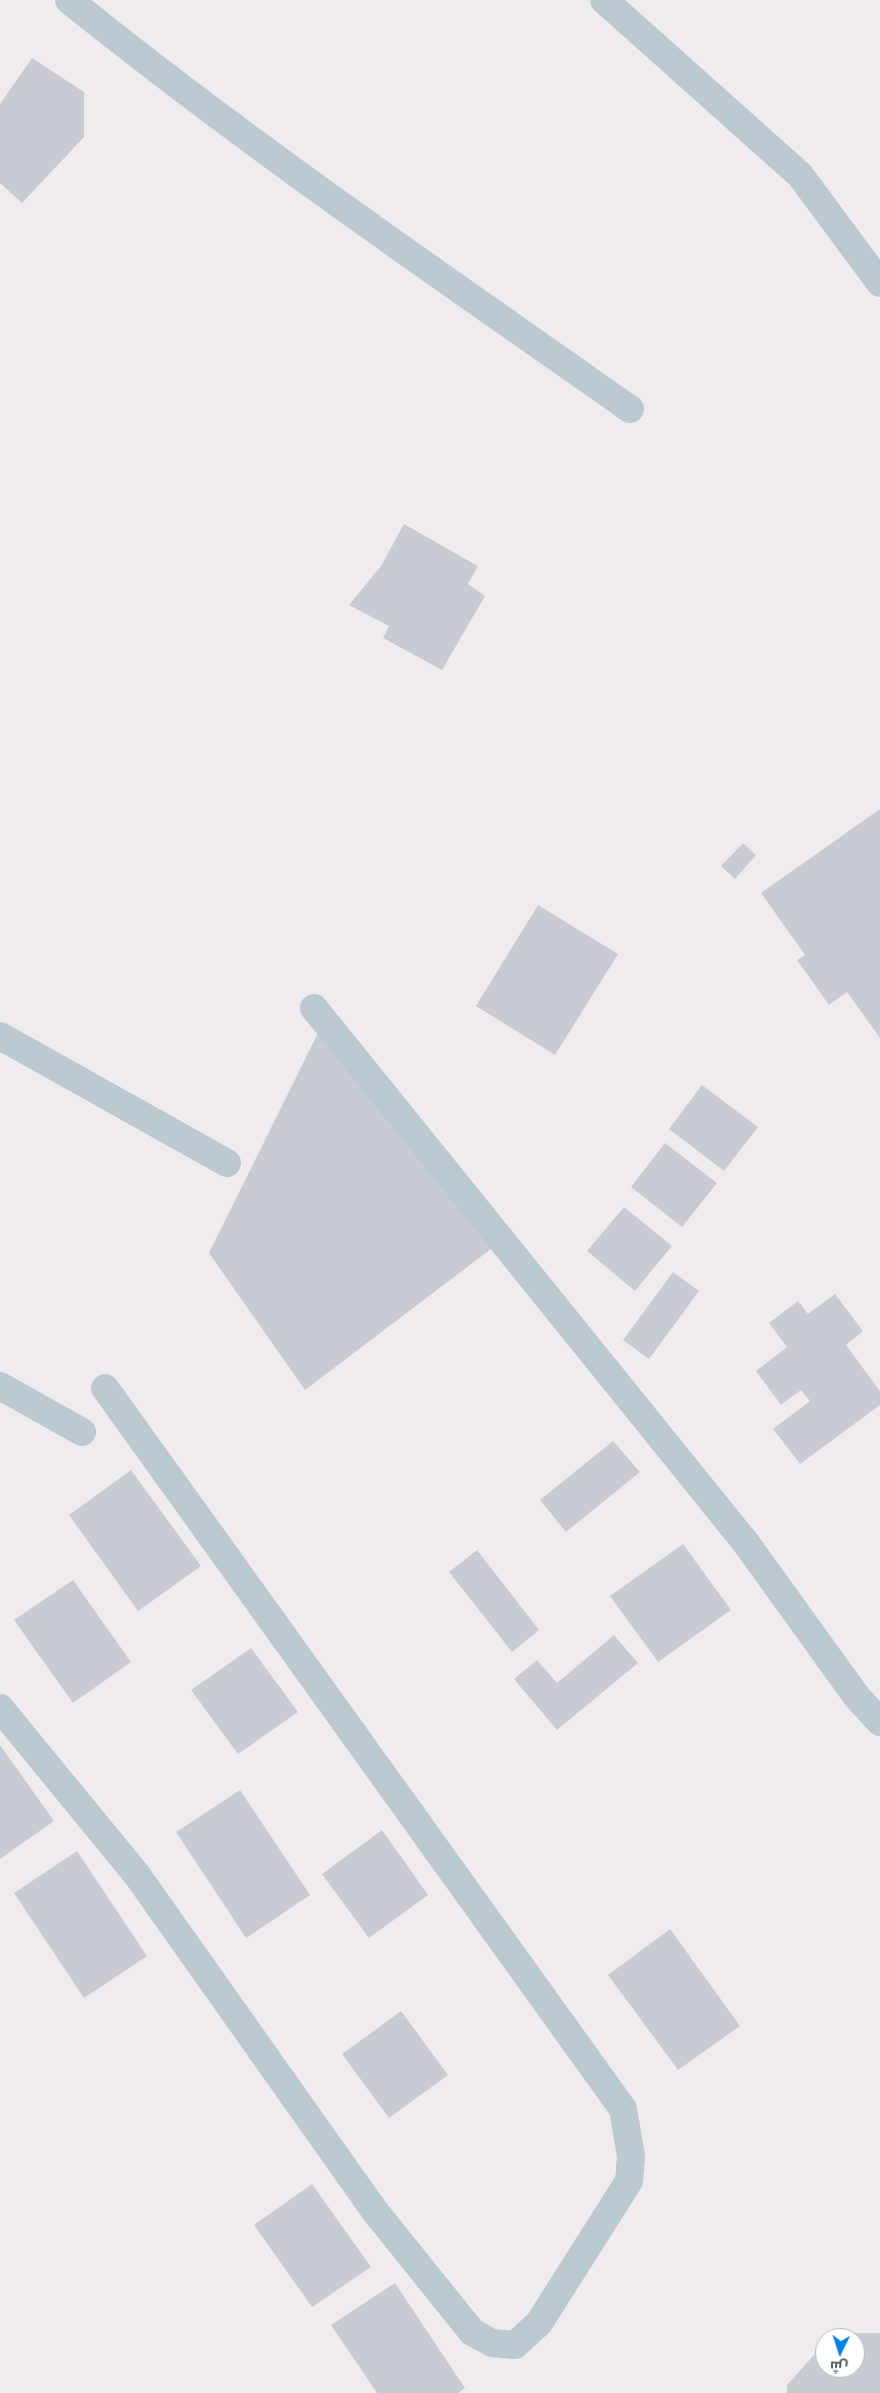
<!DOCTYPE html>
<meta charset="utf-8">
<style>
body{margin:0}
#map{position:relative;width:880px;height:2393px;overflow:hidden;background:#f0eced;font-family:"PT Sans Narrow",Cairo,sans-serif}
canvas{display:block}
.north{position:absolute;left:815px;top:2328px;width:50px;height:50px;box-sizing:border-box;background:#fff;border:1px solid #b4babe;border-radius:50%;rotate:184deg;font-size:14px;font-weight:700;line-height:20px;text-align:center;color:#43525c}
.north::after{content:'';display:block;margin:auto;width:18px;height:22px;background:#0480f2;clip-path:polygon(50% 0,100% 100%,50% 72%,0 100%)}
</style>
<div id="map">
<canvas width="880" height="2393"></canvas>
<div class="north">ش</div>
</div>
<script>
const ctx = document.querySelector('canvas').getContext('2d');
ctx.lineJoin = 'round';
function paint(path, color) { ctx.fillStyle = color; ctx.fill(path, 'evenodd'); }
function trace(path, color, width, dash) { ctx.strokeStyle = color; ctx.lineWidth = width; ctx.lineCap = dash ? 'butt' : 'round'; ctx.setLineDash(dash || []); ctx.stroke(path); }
paint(new Path2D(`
 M32,58L84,92V137L22,203L0,183V104Z
 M404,524L478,566L468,584L485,596L442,670L383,638L389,626L349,605L381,566Z
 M880,809V1038L847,992L829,1005L797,960L805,955L761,893Z
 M743,843L756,855L735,879L721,866Z
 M538,905L618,954L555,1055L476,1006Z
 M319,1031L491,1249L305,1390L209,1253Z
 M702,1085L758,1127L724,1171L669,1129Z
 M665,1143L717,1183L682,1227L631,1187Z
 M624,1207L672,1246L635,1291L587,1251Z
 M673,1272L699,1291L649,1359L623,1340Z
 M835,1294L863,1331L846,1345L880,1391V1405L800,1464L773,1429L810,1401L801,1390L781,1405L756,1371L787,1347L769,1323L798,1301L808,1314Z
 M613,1441L640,1472L566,1532L540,1500Z
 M131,1470L201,1566L138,1611L69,1515Z
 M683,1544L731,1610L658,1662L610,1596Z
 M477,1550L539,1630L512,1652L449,1572Z
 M73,1580L131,1662L73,1703L14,1620Z
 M614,1635L638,1663L557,1730L514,1679L537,1660L557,1683Z
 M251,1648L298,1712L238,1754L191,1690Z
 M0,1745L54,1821L0,1859Z
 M240,1790L310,1895L246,1938L176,1832Z
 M382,1830L428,1895L369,1938L322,1874Z
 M77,1851L147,1956L84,1998L14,1893Z
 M670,1929L740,2026L678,2070L608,1975Z
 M401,2011L448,2075L389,2118L342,2054Z
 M312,2184L371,2267L312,2307L254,2225Z
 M395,2283L465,2388L458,2393H377L331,2325Z
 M834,2333H880V2393H787V2385L825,2343V2368H855V2338H829Z`), '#c8ccd2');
trace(new Path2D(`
 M69,0C249,145 441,276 630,409
 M604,0L800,175L880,283
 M314,1008L746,1543L857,1697L880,1722
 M0,1036L227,1163
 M0,1386L82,1432
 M0,1708L137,1875L374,2210L472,2332L492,2343L515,2345L539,2323L629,2181L631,2156L623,2109L105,1388`), '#bbc9d1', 28);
</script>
